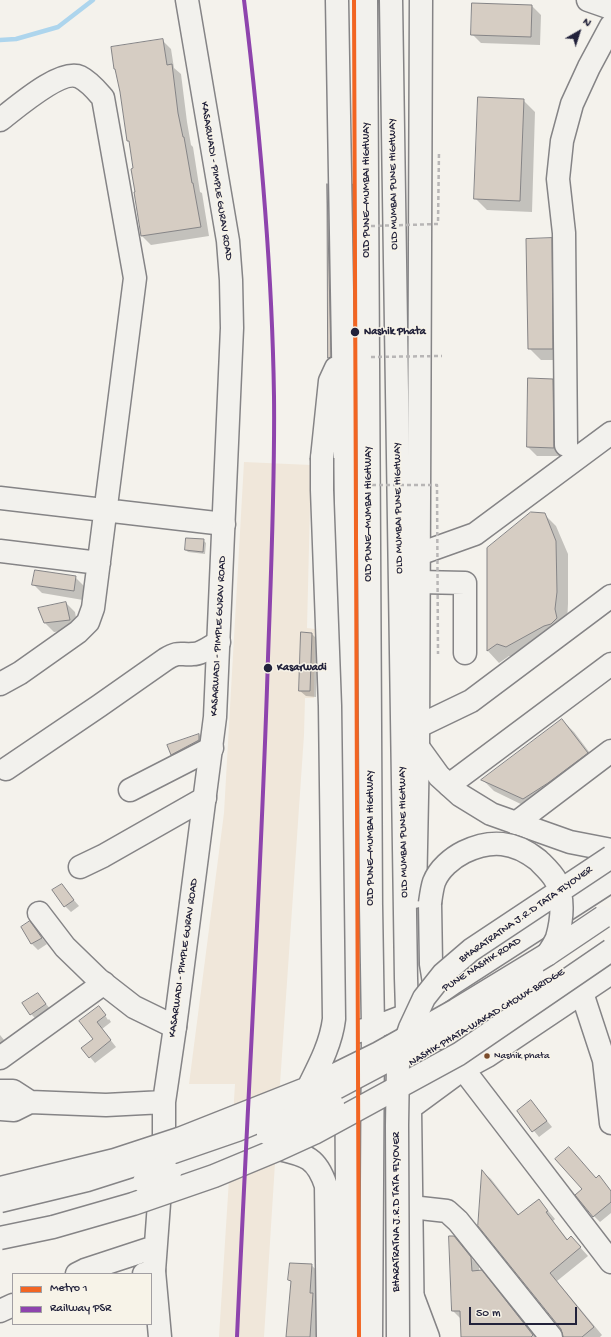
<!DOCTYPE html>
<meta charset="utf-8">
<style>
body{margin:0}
#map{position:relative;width:611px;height:1337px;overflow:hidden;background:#f4f2ec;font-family:"Gochi Hand",sans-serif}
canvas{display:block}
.legend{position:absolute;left:12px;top:1273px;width:140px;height:52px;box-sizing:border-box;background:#f7f3e8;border:1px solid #a29fa3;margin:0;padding:5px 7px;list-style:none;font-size:12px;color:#22223b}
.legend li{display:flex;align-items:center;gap:8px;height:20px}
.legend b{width:20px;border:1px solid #a29fa3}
.north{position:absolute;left:559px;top:12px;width:40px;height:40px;-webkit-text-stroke:3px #f7f3e8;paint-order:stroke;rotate:39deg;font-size:11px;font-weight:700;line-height:16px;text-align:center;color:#22223b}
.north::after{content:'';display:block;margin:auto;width:14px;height:18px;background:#22223b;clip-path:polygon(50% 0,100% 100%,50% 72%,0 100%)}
.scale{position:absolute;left:469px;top:1307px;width:108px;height:18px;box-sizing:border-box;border:2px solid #22223b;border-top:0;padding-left:5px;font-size:12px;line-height:14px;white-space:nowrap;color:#22223b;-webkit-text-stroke:3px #f7f3e8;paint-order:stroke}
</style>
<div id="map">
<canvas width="611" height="1337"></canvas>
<ul class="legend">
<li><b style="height:5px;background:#f26522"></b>Metro 1</li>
<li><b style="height:5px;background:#8e44ad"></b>Railway PSR</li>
</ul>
<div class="north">N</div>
<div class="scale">50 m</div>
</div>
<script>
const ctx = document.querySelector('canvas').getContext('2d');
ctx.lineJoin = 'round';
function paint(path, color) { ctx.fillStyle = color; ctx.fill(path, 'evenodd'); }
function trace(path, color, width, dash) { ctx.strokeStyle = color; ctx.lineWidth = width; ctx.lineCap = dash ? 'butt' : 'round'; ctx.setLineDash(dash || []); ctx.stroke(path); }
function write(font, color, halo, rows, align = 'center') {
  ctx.font = font + ' "Gochi Hand",sans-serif'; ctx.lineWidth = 3; ctx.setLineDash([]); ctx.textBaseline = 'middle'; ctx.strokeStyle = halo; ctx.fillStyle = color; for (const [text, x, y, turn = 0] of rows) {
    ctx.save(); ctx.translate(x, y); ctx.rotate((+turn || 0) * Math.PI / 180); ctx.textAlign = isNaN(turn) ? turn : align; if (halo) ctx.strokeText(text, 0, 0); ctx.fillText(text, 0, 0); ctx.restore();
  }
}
paint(new Path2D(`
 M244,462L311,465L307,628L315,629L314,698H305L304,735L280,1084L264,1337H219L235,1084H189L224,813Z`), '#f0e7da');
paint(new Path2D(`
 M532,6L541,15L540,45L481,43L472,34Z
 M162,40L171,49L174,68L181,74L187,122L191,145L193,147L200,192L202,193L209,236L151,245L142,236L136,193L134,169L130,142L128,140Z
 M523,100L535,112L532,212L487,210L475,198Z
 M354,185L366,196L367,352L356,342Z
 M328,186L339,197L341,370L329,358Z
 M551,239L563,251L564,360H541L529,348Z
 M552,380L562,389L563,456H537L528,447Z
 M544,514L556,526L568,554V604L567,622L519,658L509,656L499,663L488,651V548Z
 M203,540L206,543L205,554L188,552L186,550Z
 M75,577L84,586L83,600L42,593L33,584Z
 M66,603L75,612L78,629L54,632L45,623Z
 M312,634L318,640L316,697L306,696L300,691Z
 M562,720L574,732L599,765L535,811L494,791L483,780Z
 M199,735L205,741L178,760L172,754Z
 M61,885L79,906L71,912L65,906Z
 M30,923L47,944L38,950L32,944L22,927Z
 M38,994L51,1010L37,1020L31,1014Z
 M99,1007L104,1012H103L108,1020L109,1019L111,1022L102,1029L116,1047L95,1063L90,1057L94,1039Z
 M0,1035L9,1046L0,1053Z
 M531,1101L552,1127L539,1137L518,1111Z
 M483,1172L491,1179L519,1215L539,1200L555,1219L553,1221L568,1240L579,1246L588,1256L557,1281L602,1335L600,1337H564Z
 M596,1179L604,1183L611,1191V1213L600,1222L594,1216L583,1189Z
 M453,1237L479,1267V1272L490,1280L536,1337H462L461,1319L453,1311Z
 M311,1265L320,1273L318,1337H287L292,1282L289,1280Z`), '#0003');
trace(new Path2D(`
 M0,40L16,39L58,27L93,0`), '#add5ed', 4.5);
const building = new Path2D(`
 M472,3L532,5L531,37L471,35Z
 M163,39L167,65L172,64L178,113L183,137H184L192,183H193L201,227L141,236L134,192H135L131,169L133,168L129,141H127L120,92L115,69H114L111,47Z
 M478,97L524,99L520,201L474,199Z
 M327,184L331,357L328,358Z
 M353,184H355V342Z
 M552,238L553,349H528L526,239Z
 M528,378L553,379L554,448L527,447Z
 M531,512L545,513L556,541L557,592L555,609L557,618L551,624L544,626L506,647L497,644L487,651V548Z
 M186,538L204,539L203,552L185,550Z
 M35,570L76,576L74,591L32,585Z
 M66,602L70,620L44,623L38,608Z
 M301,632L312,633L310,691H299Z
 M562,719L588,753L548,783L523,799L481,780Z
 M199,734V740L171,755L167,745Z
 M62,884L74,900L64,907L52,890Z
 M30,921L42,938L31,944L21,927Z
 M38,993L46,1004L30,1015L22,1003Z
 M99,1006L106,1015L97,1022L111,1040L89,1058L81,1048L93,1039L79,1021Z
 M531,1100L547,1121L532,1132L517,1111Z
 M569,1147L596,1178L599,1175L611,1191V1202L593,1217L575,1195L582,1189L555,1159Z
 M482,1170L518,1215L539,1199L548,1211L546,1212L567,1240L571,1236L581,1247L550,1273L594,1327L582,1337H563L561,1329L478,1226Z
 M449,1236H454L471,1257L472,1271L482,1270L533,1335L531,1337H461L460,1311H452Z
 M290,1263L312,1264L310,1293H313L310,1337H286L291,1281L288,1280Z`);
paint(building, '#d6cdc3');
trace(building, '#858486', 1);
const minor = new Path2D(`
 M588,0L611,8
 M0,120C16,108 61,68 80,77C90,82 97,91 103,98L135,278L93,608L88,622L78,632L20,673L0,684
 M566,445L564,233L558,179L562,141L572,104L589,67L611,26
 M0,498L224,524
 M0,551L99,563
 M419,554L475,534L611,433
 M419,582L465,583V653
 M419,726L471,701L611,596
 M6,769L99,706L166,659C179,651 180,655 193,654C202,654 211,646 219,642
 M449,785L611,664
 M130,790L212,748
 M516,823L611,751
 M80,867L103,856L205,798
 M39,913L65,947L98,979L134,1007L175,1027
 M582,993L604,1060L611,1123
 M0,1058L104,983
 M463,1069L611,1262
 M170,1173L206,1161L268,1134
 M411,1207L447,1211L458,1221L551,1337
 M0,1222L80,1204L144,1182
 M154,1271L160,1337`);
const major = new Path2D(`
 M337,0L346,523L347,699L346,1034L348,1337
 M322,458L330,381L336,368
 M415,897L418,747L421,0
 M0,1091H13L30,1102L106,1105L164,1102
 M0,1109L14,1110L30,1102
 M279,1149C306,1155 317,1158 326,1186L328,1337
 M77,1274L85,1270L155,1247
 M144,1274L154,1271L164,1136V1102L175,1027L215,717L232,328L231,280L228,241L187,0
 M413,1297L428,1337
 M0,1311L13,1305`);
const highway = new Path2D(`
 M366,0L371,905L373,1028L371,1337
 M391,0L406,978L410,1108L413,1337
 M418,747L439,776L460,795L491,814L570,842L611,850
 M430,903L431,964L436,995
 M346,1034L373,1028L407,1015L453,983L611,881
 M398,1039L435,1060L457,1067
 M410,1108L463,1069L487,1056L611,973`);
trace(minor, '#858486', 25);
trace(major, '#858486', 25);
trace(highway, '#858486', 25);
trace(minor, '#f2f1ed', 22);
trace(major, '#f2f1ed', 22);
trace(highway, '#f2f1ed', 22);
const minorBridge = new Path2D(`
 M268,1134L333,1105
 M144,1182L170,1173
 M0,1201L87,1180L153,1159L237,1130L330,1091L398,1055L469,1016L533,975`);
const majorBridge = new Path2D(`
 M308,1088C319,1066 331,1044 334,1019L330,706L322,490V458
 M0,1188L115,1160L179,1139L308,1088L379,1053L456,1010L548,954L603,917
 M0,1238L53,1227L133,1204L214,1176L279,1149L314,1133L459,1054L611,950`);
const highwayBridge = new Path2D(`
 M430,903C431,896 432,888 434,882C439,869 452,858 464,852C491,839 514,841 538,860C544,866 552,873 556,881C564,898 562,920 557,938C555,943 551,949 548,954
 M398,1337L397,1125L398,1064L410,1028L424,998L443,974L471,950L611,857`);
trace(minorBridge, '#858486', 25, []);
trace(majorBridge, '#858486', 25, []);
trace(highwayBridge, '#858486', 25, []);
trace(new Path2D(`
 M371,226L438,224L439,151
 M371,357L442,356
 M372,485H437L438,654`), '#b8b6b6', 2.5, [4, 3]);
trace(minorBridge, '#f2f1ed', 22);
trace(majorBridge, '#f2f1ed', 22);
trace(highwayBridge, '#f2f1ed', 22);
trace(new Path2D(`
 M237,1337C247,1111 261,885 268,658C271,571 275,483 274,396C272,263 260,131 244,0`), '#8e44ad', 4);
trace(new Path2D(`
 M354,0L359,1337`), '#f26522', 4);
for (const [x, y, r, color] of [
 [355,332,5,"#22223b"],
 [268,668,5,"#22223b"],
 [487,1056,3.5,"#7a4b2a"]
]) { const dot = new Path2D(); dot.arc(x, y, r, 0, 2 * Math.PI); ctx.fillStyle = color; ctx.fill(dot); trace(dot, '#f7f3e8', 1.5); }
write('10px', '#22223b', '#f7f3e8', [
 ["Nashik phata",494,1056]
], 'left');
write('11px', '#22223b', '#f7f3e8', [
 ["KASARWADI - PIMPLE GURAV ROAD",216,181,81],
 ["OLD MUMBAI PUNE HIGHWAY",394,184,-91],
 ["OLD PUNE–MUMBAI HIGHWAY",367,190,-90],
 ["OLD MUMBAI PUNE HIGHWAY",399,508,-91],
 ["OLD PUNE–MUMBAI HIGHWAY",369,514,-90],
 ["KASARWADI - PIMPLE GURAV ROAD",219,636,-87],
 ["OLD MUMBAI PUNE HIGHWAY",404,832,-91],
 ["OLD PUNE–MUMBAI HIGHWAY",371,838,-90],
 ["BHARATRATNA J.R.D TATA FLYOVER",526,915,-35],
 ["KASARWADI - PIMPLE GURAV ROAD",184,958,-82],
 ["PUNE NASHIK ROAD",482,965,-33],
 ["NASHIK PHATA-WAKAD CHOWK BRIDGE",487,1018,-31],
 ["BHARATRATNA J.R.D TATA FLYOVER",397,1212,-90]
]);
write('bold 11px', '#22223b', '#f7f3e8', [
 ["Nashik Phata",364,332],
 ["Kasarwadi",277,668]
], 'left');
</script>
